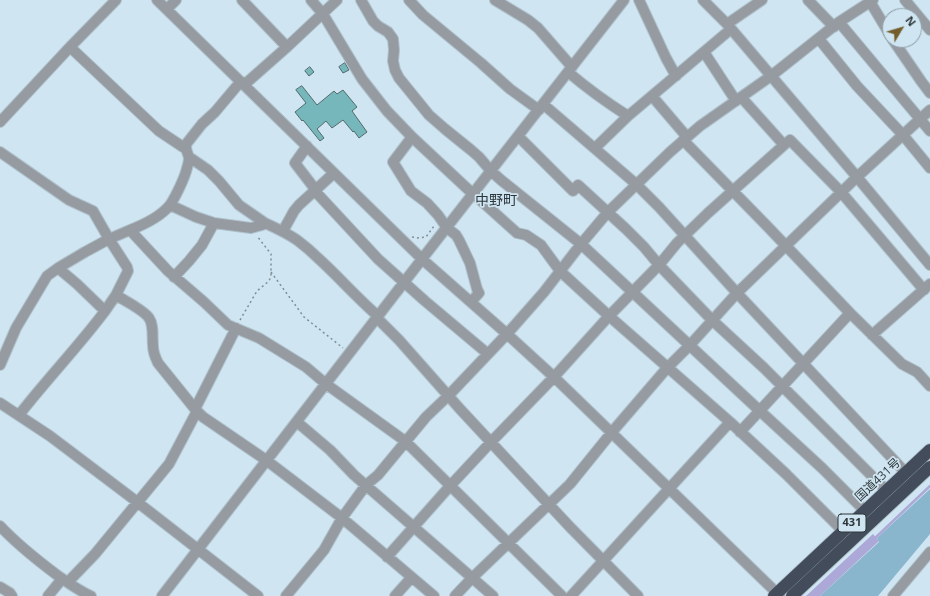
<!DOCTYPE html>
<meta charset="utf-8">
<style>
body{margin:0}
#map{position:relative;width:930px;height:596px;overflow:hidden;background:#cfe5f1;font-family:"Open Sans",sans-serif}
canvas{display:block}
.north{position:absolute;left:882px;top:8px;width:40px;height:40px;box-sizing:border-box;background:#cfe5f1;border:1px solid #8e9fa8;border-radius:50%;rotate:52deg;font-size:11px;font-weight:700;line-height:16px;text-align:center;color:#2d363a}
.north::after{content:'';display:block;margin:auto;width:14px;height:18px;background:#735d2d;clip-path:polygon(50% 0,100% 100%,50% 72%,0 100%)}
</style>
<div id="map">
<canvas width="930" height="596"></canvas>
<div class="north">N</div>
</div>
<script>
const ctx = document.querySelector('canvas').getContext('2d');
ctx.lineJoin = 'round';
function paint(path, color) { ctx.fillStyle = color; ctx.fill(path, 'evenodd'); }
function trace(path, color, width, dash) { ctx.strokeStyle = color; ctx.lineWidth = width; ctx.lineCap = dash ? 'butt' : 'round'; ctx.setLineDash(dash || []); ctx.stroke(path); }
function write(font, color, halo, rows, align = 'center') {
  ctx.font = font + ' "Open Sans","Noto Sans JP",sans-serif'; ctx.lineWidth = 3.5; ctx.setLineDash([]); ctx.textBaseline = 'middle'; ctx.strokeStyle = halo; ctx.fillStyle = color; for (const [text, x, y, turn = 0] of rows) {
    ctx.save(); ctx.translate(x, y); ctx.rotate((+turn || 0) * Math.PI / 180); ctx.textAlign = isNaN(turn) ? turn : align; if (halo) ctx.strokeText(text, 0, 0); ctx.fillText(text, 0, 0); ctx.restore();
  }
}
paint(new Path2D(`
 M930,489V534L878,596H820L879,542L877,538Z`), '#89b6cc');
paint(new Path2D(`
 M873,534L879,541L820,596H806Z`), '#aca8d7');
trace(new Path2D(`
 M873,540L930,486`), '#aca8d7', 2.5);
const building = new Path2D(`
 M345,63L349,70L343,73L339,67Z
 M310,67L314,72L309,76L305,71Z
 M302,86L317,105L334,91L337,94L343,90L357,107L352,111L367,132L359,138L354,131L353,132L343,120L332,128L326,121L317,129L324,138L320,141L303,120L302,121L295,112L306,103L296,90Z`);
paint(building, '#76b7bb');
trace(building, '#526a6b', 1);
const minor = new Path2D(`
 M157,0L422,259L507,334L554,377L780,596
 M242,0L287,47
 M311,0L323,14L362,79L387,111L412,137L473,194L477,197L517,233L526,235L541,245L560,271L609,316L730,422L786,474L843,531
 M361,0L373,21L378,26L388,32L393,39L394,50L393,61L395,70L399,78L429,115L445,129L471,150L479,157L491,171L501,180L581,244L760,411L822,468L865,511
 M409,0L423,15L481,63L510,89L539,110
 M495,0L528,20L538,28L572,67
 M639,0L666,58L676,76
 M703,0L727,24L857,177L930,265
 M808,0L834,27
 M869,0L890,35
 M905,0L930,30
 M167,9L176,0
 M839,22L930,131
 M727,24L762,0
 M819,39L857,86L903,135L930,168
 M893,40L921,81L930,93
 M70,47L159,131L183,147H185
 M704,52L736,101
 M568,72C588,89 606,102 628,116L595,148
 M244,85L287,47L337,0
 M652,96L687,137
 M543,104L636,184L659,207L737,293L906,473
 M628,116L731,29
 M0,122L70,47L116,0
 M518,136L573,191L578,185L626,229L644,247L659,265L712,320L764,368L887,491
 M412,137L393,162L411,191L427,203L438,215L447,228L456,235L459,240L470,263L477,289L479,293L471,302
 M683,140L767,226L850,313L902,364L917,372L930,386
 M784,145L790,140L841,192L924,290
 M307,146L295,163L315,189
 M0,152L69,200L93,211L109,239L127,267L128,271L116,295C125,301 144,310 149,318C154,325 152,337 153,346C153,352 155,357 158,363L195,409
 M189,158L192,159L208,170L219,181L239,205L265,223
 M314,190L378,259L425,301L488,354
 M170,205L196,217L214,223L251,228L262,225L265,223C276,228 287,233 297,240C305,246 312,252 318,258C339,277 357,298 378,316
 M130,230C143,225 161,216 170,205C176,196 185,177 187,168C188,165 189,161 189,158C188,152 184,149 187,143L202,124L215,112L236,87L242,82
 M283,231L294,211L299,205L334,173
 M58,268L77,284L105,311L116,295
 M174,277L189,261L202,245L214,223
 M377,318L399,340L460,409L513,466L570,527L638,596
 M236,328L195,409L203,417L266,460L342,518L434,596
 M872,335L930,284
 M0,365L16,328L47,276L58,268L85,252L109,239L130,230L168,271L204,302L228,325L259,338L306,367L326,384L405,441L562,596
 M0,403L50,436L132,498L258,596
 M19,415C47,379 78,347 105,311
 M297,422L330,450L354,475L493,596
 M740,432L850,313
 M0,526C17,544 37,560 57,575C67,582 79,591 91,596
 M387,557L450,486L491,442L554,377L609,316L659,265L677,243L708,213L784,145L741,97
 M68,582L95,554L169,464L197,411
 M0,587L10,593L12,596
 M48,596L62,579
 M162,596L422,259L624,0
 M286,596L324,550L342,518L366,485L378,475L426,417L448,396L507,334L544,292L581,244L608,212L670,152L700,126L771,76L839,22L873,0
 M395,596L411,578
 M455,596L472,578L570,484L612,432L667,368L690,345L737,293L857,177L930,110
 M571,596L730,422
 M893,596L930,552`);
const highway = new Path2D(`
 M774,596L930,450
 M792,596L930,467`);
trace(minor, '#afc2cc', 12);
trace(highway, '#afc2cc', 14);
trace(new Path2D(`
 M412,237L419,238L426,237L434,226
 M271,272L304,317L343,348
 M240,320L257,291L269,281L271,276V254L257,236`), '#7f8e96', 1.5, [2, 3]);
trace(minor, '#969ba2', 10);
trace(highway, '#424c5b', 12);
for (const [x, y, w] of [
 [852,523,28]
]) { const box = new Path2D(); box.roundRect(x - w / 2, y - 9, w, 18, 3); ctx.fillStyle = '#cfe5f1'; ctx.fill(box); trace(box, '#2d363a', 1); }
write('bold 11px', '#2d363a', null, [
 ["431",852,523]
]);
write('12px', '#2d363a', '#cfe5f1', [
 ["国道431号",878,480,-43]
]);
write('14px', '#2d363a', '#cfe5f1', [
 ["中野町",496,201]
]);
</script>
